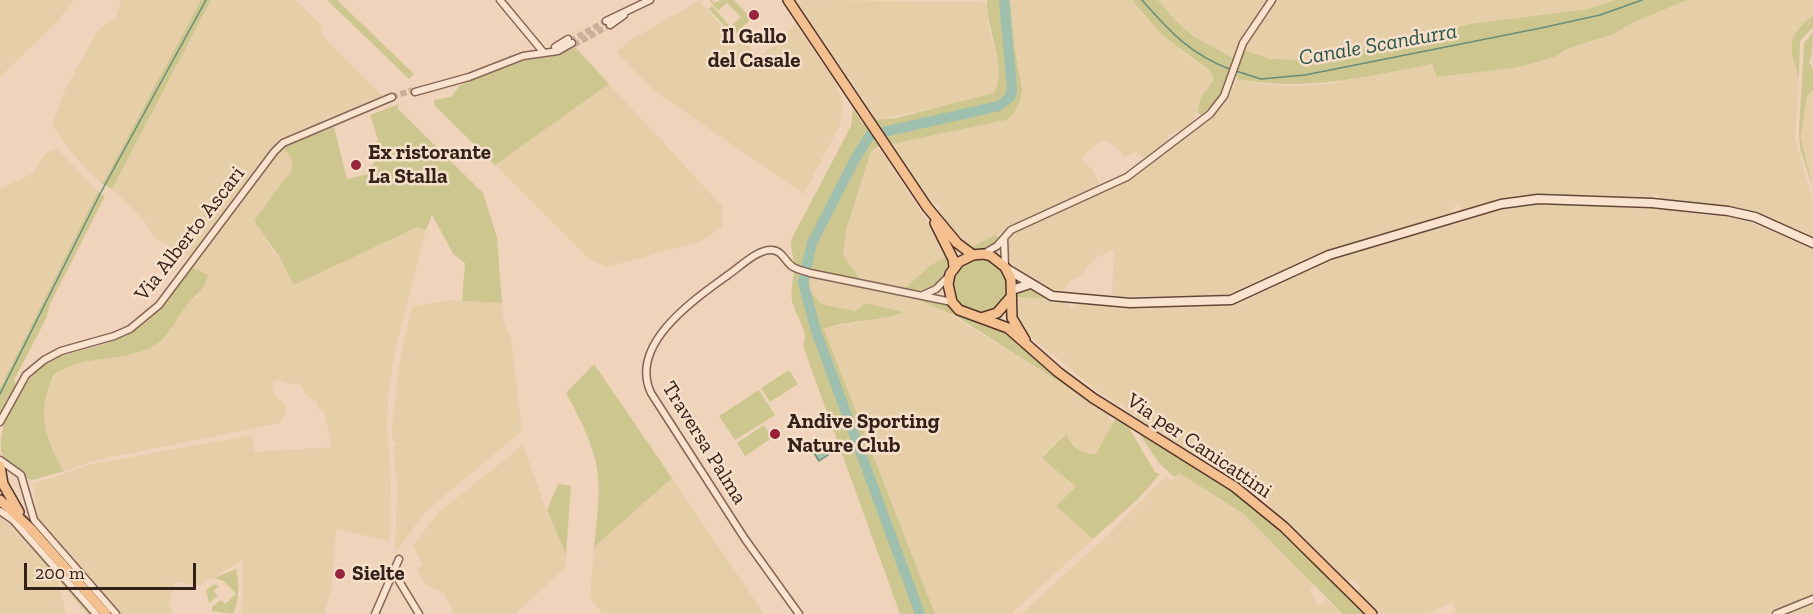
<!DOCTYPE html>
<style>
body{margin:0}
#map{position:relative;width:1813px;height:614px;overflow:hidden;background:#efd4bb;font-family:"Zilla Slab",serif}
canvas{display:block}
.scale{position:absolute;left:24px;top:563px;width:172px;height:27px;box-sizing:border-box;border:3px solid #34211a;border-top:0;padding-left:8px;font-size:18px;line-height:21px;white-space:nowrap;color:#34211a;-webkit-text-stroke:4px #f6e0ca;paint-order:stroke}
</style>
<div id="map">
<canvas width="1813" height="614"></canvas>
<div class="scale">200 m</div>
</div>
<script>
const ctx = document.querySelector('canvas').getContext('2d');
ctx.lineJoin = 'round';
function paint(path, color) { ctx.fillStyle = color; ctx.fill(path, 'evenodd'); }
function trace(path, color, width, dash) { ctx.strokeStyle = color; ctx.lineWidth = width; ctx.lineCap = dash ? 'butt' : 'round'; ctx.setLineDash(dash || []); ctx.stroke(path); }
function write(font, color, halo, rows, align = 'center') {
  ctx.font = font + ' "Zilla Slab",serif'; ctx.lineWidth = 5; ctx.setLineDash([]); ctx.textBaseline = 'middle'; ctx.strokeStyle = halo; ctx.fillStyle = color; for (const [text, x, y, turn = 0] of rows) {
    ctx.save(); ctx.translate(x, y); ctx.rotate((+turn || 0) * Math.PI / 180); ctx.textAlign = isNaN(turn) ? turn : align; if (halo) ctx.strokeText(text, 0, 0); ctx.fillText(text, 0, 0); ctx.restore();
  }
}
paint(new Path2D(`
 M0,0H74L56,23L0,77Z
 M119,0H201L104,181L101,183L74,155L52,125L66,88L98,30L115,18L121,4Z
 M211,0H295L322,26L321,35L383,96L332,118L328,115L326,120L279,139L190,257L155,238L143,219L112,189Z
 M796,0L987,2L988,25L1000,69L999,85L994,93L985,97L877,120Z
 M1010,0H1132L1146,18L1191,59L1210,71L1214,79L1201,98L1192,125L1167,135L1170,140L1145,159L1136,152L1124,156L1115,146L1101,140L1081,158L1093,171L1100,185L969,249L938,213L940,205H932L892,144L1006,120L1022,89L1015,51Z
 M1158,0H1268L1235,59L1193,36L1176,21Z
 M1276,0H1615L1589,9L1470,24L1335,56L1301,60L1270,59L1244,50Z
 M1687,0H1813V16L1796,29L1791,43L1799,77L1795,139L1813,201V239L1785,226L1661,200L1657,194L1653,195L1654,200L1522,197L1461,212L1460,205L1455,206L1450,214L1329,252L1234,295L1112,297L1114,250L1093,259L1083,274L1072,280L1060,294L1053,293L1019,272L1010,261L1008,244L1013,233L1133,177L1219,111L1228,101L1237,79L1266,85L1299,86L1328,84L1432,64L1438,77L1514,68L1614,34L1630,24Z
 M699,1L737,43L742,40L759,58L796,25L835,81L843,102L840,125L804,194L653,90L617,52L629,41Z
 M609,84L722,206V227L702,241L607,267L588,258L495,165Z
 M1813,90V185L1801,137L1807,96Z
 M283,147L292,160L291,175L254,221L285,268L417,227L426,230L393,360L388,400L387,426L391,484L390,541L336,529L332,586L324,614H242L243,560L200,585L175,582L169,602L172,614H121L37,517L32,508L36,506L33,484L93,464L252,435L254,452L332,447L324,410H319L316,401L306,395L301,385L283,382L280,379L272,383L274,395L286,405V412L280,423L92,461L64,471L49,445L44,425L45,402L51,381L62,369L73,364L120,354L171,328L189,302L198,296L207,276L192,268Z
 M875,148H879L948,253V256L931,265L904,289L861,280L843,255L847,227L871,151Z
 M57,149L98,191L0,388V189L32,174L45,154Z
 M1530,203L1654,207L1702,215L1740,218L1813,249V594L1768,614H1454L1456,609L1452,602L1428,614H1381L1357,592L1361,587L1353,578L1348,583L1262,498L1258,482L1254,479L1244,485L1127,411L1122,402L1118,404L1099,392L1027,334L1015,314L1016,297L1069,301L1070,308L1073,309L1078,302L1235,303L1331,259L1451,222L1453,226L1490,211Z
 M810,276L914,298L937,306L1089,401L1110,415L1108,421H1114L1096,454L1083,453L1069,439L1042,458L1077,488L1056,506L1093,539L1011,614H935L824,328L897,316L903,312L866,303L855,311L821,304L809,289Z
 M454,300L502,303L504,323L511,338L522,431L424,513L395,554L397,488L393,447L397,443L392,440V426L400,359L412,306Z
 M523,445L546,509L566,555L565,568L515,614H453L444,593L425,584L417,569L423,565L413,545L439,512Z
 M1179,473L1244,514L1314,584L1310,590L1318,607L1326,599L1343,614H1021L1110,533L1166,476L1171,480Z
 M672,478L764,614H603L590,598L594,547Z
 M0,515L58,580L66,614H0Z
 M1813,601V614H1783Z`), '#e5cea8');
paint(new Path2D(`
 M201,0H211L112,189L101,183L104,181Z
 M327,0H337L414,74L409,79Z
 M712,0L714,3L720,0H734L752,19L743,26L748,32L743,37L737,33L733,36L709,9L712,6L736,33L732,25L741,17L727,3L718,11L710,1Z
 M987,0H1010L1015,51L1022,89L1020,101L1014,113L1006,120L892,144L889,140L871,151L847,227L843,255L861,280L811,270L809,289L821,304L855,311L866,303L903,312C889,321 845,320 824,329L935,614H900L803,346C810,332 795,315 792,301C790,289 794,279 794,268C795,259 790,250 791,240L851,126L853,109L863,124L875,117L877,120L896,118L994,93C1008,68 986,30 987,0Z
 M1132,0H1158L1176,21L1193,36L1240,62L1244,50L1270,59L1301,60L1335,56L1470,24L1589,9L1615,0H1687L1630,24L1614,34L1567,49L1554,57L1514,68L1437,77L1432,64C1366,77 1304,92 1237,79V76L1230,74L1221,96L1202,115L1197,113L1201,97L1214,79L1210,71L1161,34Z
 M1813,16V27L1800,41L1799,77C1789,48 1785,35 1813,16Z
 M1813,32L1812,54L1809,62L1813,69V90L1807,96L1801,137L1813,189L1800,149L1799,129L1804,43Z
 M575,47L609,84L495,165L434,105V100L451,97L460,85L526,60L561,55Z
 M399,104L397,108L483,193L497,237L502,303L462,301L465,263L454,255L432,215L426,230L417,227L294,285L278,255L254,221L286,177L291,174L292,160L283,147L334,127L347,179L372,173L371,166L374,164L370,146L378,140L370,115Z
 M98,191L105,196L50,304L46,319L14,380L16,385L0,416V388Z
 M995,235L999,238L986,250L969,249Z
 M948,256L949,269C940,287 924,295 904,289L931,265Z
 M952 286a28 28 0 1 1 56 0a28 28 0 1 1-56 0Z
 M192,268L208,275C203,293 197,292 187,305C177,317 169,336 155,345C125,364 82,352 53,376C37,414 44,437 64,471L32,480L25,478C19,465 5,464 1,452C0,436 3,422 10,409C50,336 75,364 133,331C158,317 175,290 192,268Z
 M1030,288L1048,299L1016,297L1017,291Z
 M914,298L945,302L966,319L1000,326L1089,401L954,315Z
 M594,364L672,478L594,547C596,524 600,499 598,476C595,446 580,419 566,393Z
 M789,370L798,384L770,402L761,388Z
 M759,390L775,415L735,440L719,416Z
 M1118,419L1129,428L1155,472L1160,474L1138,499L1093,539L1056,506L1076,487L1042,458L1066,434C1072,447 1082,455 1096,454L1114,421Z
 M764,425L772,438L745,456L737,443Z
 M1137,430L1231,489L1259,510L1366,614H1343L1244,514L1179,473L1174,477L1158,462Z
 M558,484L571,486L566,555L547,510Z
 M0,513L7,517L92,614H88Z
 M236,569C240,583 239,601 233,614L212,611V607L221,600L225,604L236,594L224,581L214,578Z
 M214,584L219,586L213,591L218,596L209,603L206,590Z`), '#cdc78f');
const water = new Path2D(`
 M817,437L828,455L819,461L808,443Z`);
paint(water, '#9fbfaf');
trace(water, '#678d7b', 1.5);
trace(new Path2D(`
 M1142,0C1170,32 1191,55 1232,70
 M1236,71L1261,79L1305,75L1541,28L1600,15L1642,0
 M0,394L100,194L206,0`), '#678d7b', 1.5);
trace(new Path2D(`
 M920,614L816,331L803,282L812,243L854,161L870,135L999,106L1010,97L1012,89L1004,0`), '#9fbfaf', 10);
trace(new Path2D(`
 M570,41L606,21
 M574,45L610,25
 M392,97L413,90`), '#cab09b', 6, [6, 3]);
const street = new Path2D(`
 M500,0L544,53
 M606,21L650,0
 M610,25L624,15
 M555,47L568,39
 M415,92L469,77L523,56L558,51L572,43
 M1004,238L1005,266
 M983,254L997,246L1011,230L1127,177L1210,114L1224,96L1243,43L1272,0
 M923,295L936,289L948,277
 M0,422L26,375L44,360L61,351L114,336L130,329L159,305L274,152L283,143L392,97
 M0,460L21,475L34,520L116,614
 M0,511L13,520L96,614
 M393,571L419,614
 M375,614L399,559
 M799,614L745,539L651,393C628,344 695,299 728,275C740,267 757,249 772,250C783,251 785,262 793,267C798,270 805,271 810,273L952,302
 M1776,614L1813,599`);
const secondary = new Path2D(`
 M1007,269L1052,296L1130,303L1231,300L1329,255L1501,204L1538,199L1652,203L1728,211L1755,217L1813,243
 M1012,290L1030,284`);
const primary = new Path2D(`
 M788,0L927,207L957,243L973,255
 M935,223L953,259L954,267
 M981,318L997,313L1010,298
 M1025,340L1012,318L1011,279L1005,267L991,256L983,254L973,255L959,262L950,274L948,284L952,302L959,310L1008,328L1058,372L1093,398L1235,487L1284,527L1372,614
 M0,466L3,484L19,512
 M0,500L31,529L106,614`);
trace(street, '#866455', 9);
trace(secondary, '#674638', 11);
trace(primary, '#53342a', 12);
trace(street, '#fae3ce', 6);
trace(secondary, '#fae3ce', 8);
trace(primary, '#f5c090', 9);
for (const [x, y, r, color] of [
 [754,15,6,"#97233d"],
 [356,165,6,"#97233d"],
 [775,434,6,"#97233d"],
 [340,574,6,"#97233d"]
]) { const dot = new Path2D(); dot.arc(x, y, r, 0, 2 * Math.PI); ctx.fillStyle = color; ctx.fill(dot); trace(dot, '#f6e0ca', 2); }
write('bold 21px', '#34211a', '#f6e0ca', [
 ["Il Gallo",754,37,"center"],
 ["del Casale",754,61,"center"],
 ["Ex ristorante",368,153],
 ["La Stalla",368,177],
 ["Andive Sporting",787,422],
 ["Nature Club",787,446],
 ["Sielte",352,574]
], 'left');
write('21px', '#34211a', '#f6e0ca', [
 ["Via Alberto Ascari",190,234,-52],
 ["Traversa Palma",704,443,58],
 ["Via per Canicattini",1199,446,34]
]);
write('italic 22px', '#295549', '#f6e0ca', [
 ["Canale Scandurra",1378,45,-10]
]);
</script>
